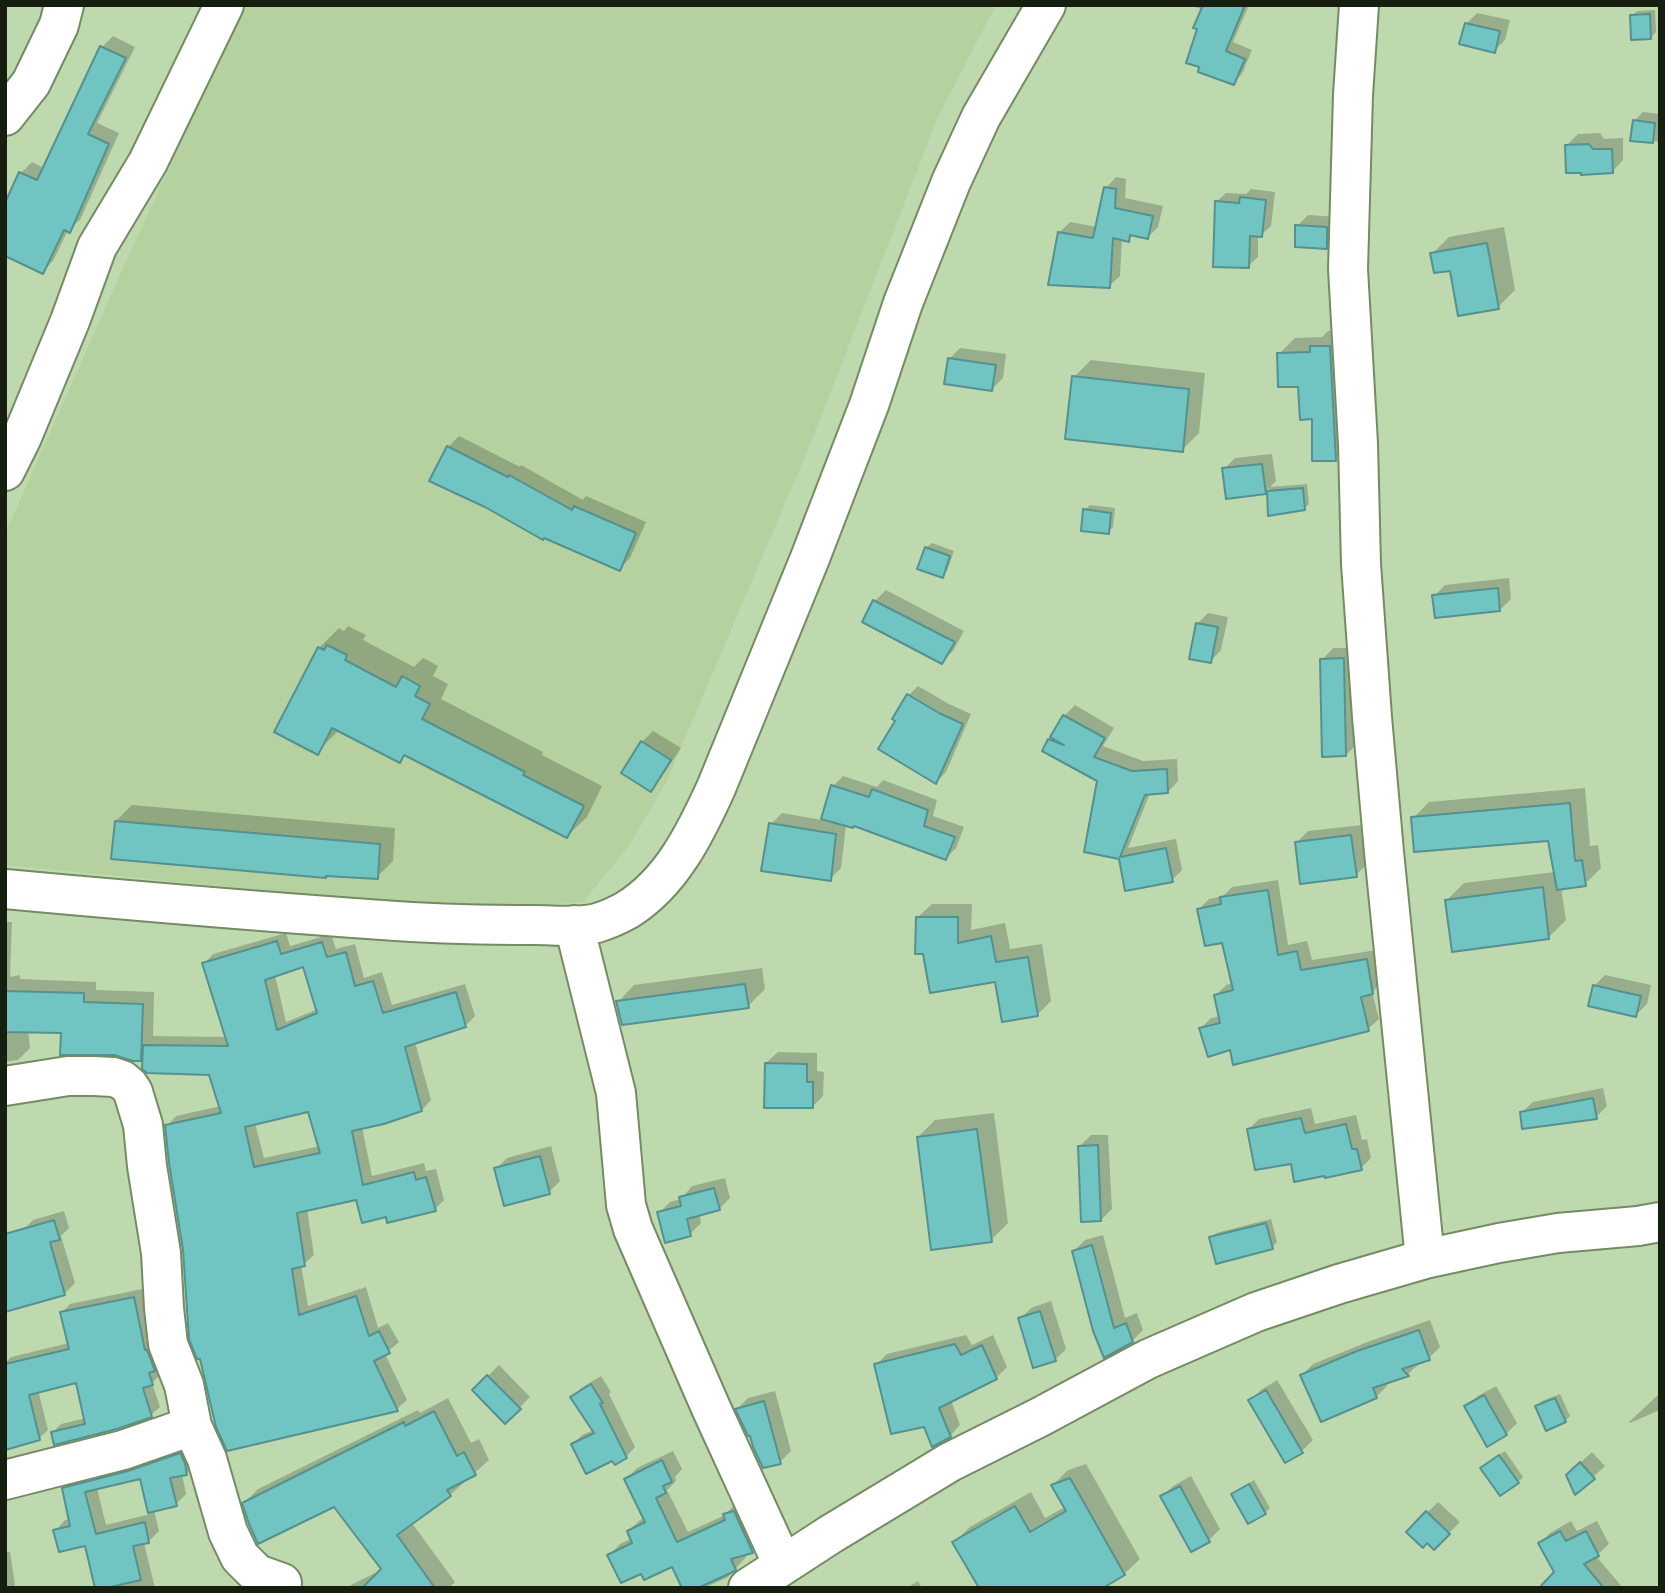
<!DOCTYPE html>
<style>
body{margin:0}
#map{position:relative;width:1665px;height:1593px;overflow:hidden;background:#bfd9ae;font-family:Karla,sans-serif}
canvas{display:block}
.frame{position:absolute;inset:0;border:7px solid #161f0f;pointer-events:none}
</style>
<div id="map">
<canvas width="1665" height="1593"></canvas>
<div class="frame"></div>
</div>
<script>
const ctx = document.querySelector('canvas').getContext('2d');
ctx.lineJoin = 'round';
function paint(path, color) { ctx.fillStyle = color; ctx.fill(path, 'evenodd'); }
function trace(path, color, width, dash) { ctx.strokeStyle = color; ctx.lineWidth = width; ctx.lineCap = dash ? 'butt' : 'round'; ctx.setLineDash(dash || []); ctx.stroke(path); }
paint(new Path2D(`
 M244,5H996L938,117L810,445L665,785L629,846L583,902L465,910L5,865V534L122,270Z`), '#b4d19f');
paint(new Path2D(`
 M1190,5H1249L1233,42L1252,50L1242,74L1233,83L1203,10Z
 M1655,10L1656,32L1651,38L1632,16L1637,11Z
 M1477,13L1510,20L1505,40L1494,51L1466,24Z
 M113,36L135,47L97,123L119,133L80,220L68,230L53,261L42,272L21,173L32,162L44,168L102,47Z
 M1643,112L1660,114V142L1632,139L1634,121Z
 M1600,133L1604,139L1623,138V160L1612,172L1567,145L1578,134Z
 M1116,177L1126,179L1125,198L1163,206L1158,227L1148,237L1134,234L1128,240L1122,238L1120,276L1109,286L1060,232L1070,222L1097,227L1106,188Z
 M1251,189L1275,192L1271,226L1261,235H1258V257L1248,266L1216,202L1226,193L1246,194Z
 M1308,215L1338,217L1337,236L1326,247L1297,226Z
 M1504,227L1515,290L1498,307L1432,254L1449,237Z
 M1346,330L1351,443L1335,459L1314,418L1300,385L1279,354L1295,338L1322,337L1328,331Z
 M960,348L1006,354L1003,378L991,390L949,359Z
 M1091,360L1205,373L1199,433L1182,450L1074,377Z
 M459,436L520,467L521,465L583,500L586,496L646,522L630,558L619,569L448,447Z
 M1272,454L1276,481L1270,487L1307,484L1309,504L1304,509L1270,514L1269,488L1265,492L1224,469L1235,458Z
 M1090,505L1115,508L1113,527L1108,532L1085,510Z
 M932,543L954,551L947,571L942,576L926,548Z
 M1509,578L1511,599L1500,610L1434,596L1445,585Z
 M886,590L964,631L953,651L942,662L864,621L875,601Z
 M1208,613L1228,617L1221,650L1210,662L1197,624Z
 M348,626L366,635L363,640L414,667L423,658L438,666L433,676L448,684L441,699L543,752L542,755L602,786L587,817L567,836L406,755L400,761L339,730L317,752L319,648L339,628L344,631Z
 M1333,648H1355L1357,744L1346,755L1322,660Z
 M918,686L949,704L971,714L946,772L936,782L897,720L909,695Z
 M1075,705L1114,728L1103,746L1143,761L1177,759L1178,781L1168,792L1150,793L1128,848L1176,839L1182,870L1172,880L1120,857L1086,851L1099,780L1049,740L1064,716Z
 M653,731L681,748L661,778L650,789L642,742Z
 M843,776L877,787L883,780L937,800L933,816L964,827L956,848L946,858L855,825H846L841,868L830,879L771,824L782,813L822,820L833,786Z
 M1585,788L1590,846L1598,845L1601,868L1585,884L1561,888L1566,920L1549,937L1447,900L1464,883L1555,872L1550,839L1413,818L1429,802Z
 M132,805L395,828L393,861L377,877L116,821Z
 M1362,825L1367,864L1356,875L1297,842L1308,831Z
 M1278,880L1288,945L1307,941L1312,960L1377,950L1382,982L1372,992L1379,1019L1368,1029L1231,1048L1201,1028L1211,1018L1221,1016L1216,995L1226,985L1233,983L1224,941L1198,910L1209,899L1223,896L1232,887Z
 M932,904H972L971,930L1005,923L1010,949L1042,944L1051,1001L1037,1015L996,980L917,918Z
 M5,922H12L10,977L20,975V979L96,982V990L154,992L153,1036L227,1037L204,964L213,954L286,933L290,946L331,934L336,949L355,944L364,978L382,972L392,1005L465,984L475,1016L465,1026L415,1042L431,1100L422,1110L362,1127L372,1176L424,1163L426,1171L436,1169L444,1200L435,1209L387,1214L357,1198L307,1209L314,1255L304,1264L301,1265L308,1306L366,1287L378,1328L388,1323L399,1342L385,1354L407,1400L397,1409L228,1449L184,1249L167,1126L176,1116L221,1106L211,1073L144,1056L141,1060L114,1053L62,1031L28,1030L30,1048L18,1060L5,1062ZM304,965L318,1009L286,1022L275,975ZM310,1110L320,1146L264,1158L255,1123Z
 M762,968L765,989L748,1006L618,1002L634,985Z
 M1605,975L1651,985L1647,1004L1636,1015L1594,986Z
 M778,1052L817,1053V1071L824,1072L823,1096L812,1107L766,1063Z
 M1603,1088L1607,1106L1596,1117L1521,1113L1533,1102Z
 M1311,1108L1315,1124L1356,1115L1362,1140L1367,1139L1371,1158L1361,1168L1292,1162L1249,1129L1259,1119Z
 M994,1113L1008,1223L991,1240L918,1137L935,1120Z
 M1091,1135H1108L1112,1209L1101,1220L1080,1146Z
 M551,1146L560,1181L549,1192L496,1169L507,1158Z
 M725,1178L730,1198L719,1209L699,1214L701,1223L690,1234L659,1213L670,1202L681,1199L692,1186Z
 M64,1211L69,1228L61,1236L75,1283L64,1294L22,1231L33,1220Z
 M1271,1219L1277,1242L1272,1247L1211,1238L1216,1233Z
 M1103,1235L1125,1318L1137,1313L1143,1330L1132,1341L1095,1331L1074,1251L1085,1240Z
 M142,1289L160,1375L152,1383L160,1407L151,1415L53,1432L61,1424L86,1418L77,1381L38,1390L48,1430L39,1438L5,1379V1363L11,1357L69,1343L62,1312L70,1304Z
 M1051,1301L1066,1349L1055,1360L1020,1319L1031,1308Z
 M1430,1320L1440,1347L1429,1358L1417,1362L1419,1364L1408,1374L1386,1382L1387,1386L1376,1397L1302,1375L1313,1364L1370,1341Z
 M966,1335L972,1345L993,1335L1007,1367L996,1378L951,1400L960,1425L950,1436L925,1425L876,1365L887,1354Z
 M499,1365L530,1397L505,1422L474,1390Z
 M601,1376L611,1392L609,1394L635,1447L626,1457L573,1444L582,1435L594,1430L572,1398L581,1388Z
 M1277,1380L1313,1440L1302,1451L1286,1461L1250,1401L1261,1390Z
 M1496,1386L1517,1423L1506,1434L1467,1407L1478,1396Z
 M775,1391L791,1451L780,1462L751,1434L737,1409L748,1398Z
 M1660,1393V1410L1630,1423L1629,1422Z
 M1560,1394L1570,1416L1565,1421L1537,1406L1542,1401Z
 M448,1398L471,1443L479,1439L489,1460L450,1495L412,1523L455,1582L449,1588H345L383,1569L334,1504L244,1503L258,1489L418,1410L420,1413Z
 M191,1444L196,1463L186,1474H182L186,1494L176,1504L154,1510L159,1531L148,1542L144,1543L155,1588H91L96,1587L87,1544L55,1531L65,1520L71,1519L64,1489L74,1478ZM141,1477L150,1514L106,1525L97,1488Z
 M673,1451L682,1469L675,1477L676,1481L667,1490L688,1532L725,1515L736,1503L763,1540L752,1551L744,1554L746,1557L728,1577L704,1588H684L673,1565L642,1572L609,1555L620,1544L632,1538L629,1531L640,1520L645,1518L626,1479L637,1468Z
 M1505,1451L1523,1477L1518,1482L1487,1463Z
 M1592,1452L1605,1466L1576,1493L1579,1464Z
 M1086,1464L1140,1559L1124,1574L954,1542L970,1527L1031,1492L1045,1518L1065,1507L1053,1485L1068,1470Z
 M1191,1476L1220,1529L1209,1540L1191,1550L1162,1497L1173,1486Z
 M1254,1480L1270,1508L1265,1513L1234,1494L1239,1489Z
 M1438,1502L1460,1522L1434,1548L1427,1541L1408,1532Z
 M1571,1521L1577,1531L1597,1521L1609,1544L1596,1556L1623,1588H1541L1556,1572L1540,1543L1550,1533Z
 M5,1552H10L15,1585L13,1588H5Z
 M918,1581L922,1588H907Z`), '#0003');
const building = new Path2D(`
 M1203,5H1245L1226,51L1245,59L1234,85L1198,72L1199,67L1186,63L1197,29L1193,28Z
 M1650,14L1651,39L1631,40L1630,15Z
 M1465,23L1500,31L1495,53L1459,44Z
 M100,46L126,58L88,134L109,144L70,233L64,230L43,274L5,256V203L19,172L37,180Z
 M1633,120L1655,123L1653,143L1630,141Z
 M1589,144L1593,149H1612L1613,173L1581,175V173H1566L1565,145Z
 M1104,187L1116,189L1115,208L1153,216L1148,239L1130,235L1129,242L1113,238L1110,288L1048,285L1058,232L1093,238Z
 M1240,197L1266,200L1262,237L1250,236L1249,268L1213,267L1215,201L1239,203Z
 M1295,225L1327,227V249L1295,247Z
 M1487,243L1499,309L1458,316L1450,271L1434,273L1430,253Z
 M1310,346H1330L1336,461H1312V419L1300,420L1298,387H1278L1277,353L1310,352Z
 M948,358L996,365L992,391L944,384Z
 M1072,376L1189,389L1183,452L1065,439Z
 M447,446L508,477L509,475L572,510L574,506L636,533L620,571L544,538L543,540L485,507L429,481Z
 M1262,464L1266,494L1226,499L1222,468Z
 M1303,488L1305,510L1268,516L1267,491Z
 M1083,509L1111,513L1109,534L1081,531Z
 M925,547L950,556L943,578L917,569Z
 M1498,588L1500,611L1435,618L1432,595Z
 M873,600L955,642L942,664L862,622Z
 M1196,623L1218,627L1211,663L1189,659Z
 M327,645L347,655L345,660L396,687L402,676L420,686L415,696L430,704L422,719L525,772L523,775L584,806L567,838L404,755L400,763L332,728L318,755L274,732L318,647L324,650Z
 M1344,658L1346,756L1322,757L1320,659Z
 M907,694L939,713L963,724L936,784L878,749L895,721L892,719Z
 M1063,715L1105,738L1094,757L1132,771L1167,769L1168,793L1145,795L1120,857L1166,848L1173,882L1125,891L1119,859L1084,852L1097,781L1042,751L1048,739L1064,745L1050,737Z
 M641,741L671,760L651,792L621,773Z
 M831,785L869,797L872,789L928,810L924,826L955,837L946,860L854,826L853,828L821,819Z
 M1570,803L1575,861L1582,860L1586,886L1557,890L1548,841L1414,852L1411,817Z
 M115,821L380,844L378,879L326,876V878L111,859Z
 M769,823L836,834L831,881L761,871Z
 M1351,835L1357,877L1300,884L1295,842Z
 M1543,887L1549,939L1452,952L1445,900Z
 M1268,890L1278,955L1297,951L1301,970L1367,959L1373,994L1361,997L1369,1031L1233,1065L1230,1050L1208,1057L1199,1028L1220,1023L1214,995L1233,990L1222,943L1205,946L1197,909L1221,904L1220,897Z
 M916,917H958V943L991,936L996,962L1028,957L1038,1016L1002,1022L995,982L930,993L923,954H915Z
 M277,941L281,954L322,942L327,957L346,952L355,986L373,981L383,1013L456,992L466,1027L405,1047L422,1111L384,1124L352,1131L363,1185L414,1172L416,1180L426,1177L436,1211L387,1223L386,1217L362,1223L356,1200L297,1213L305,1266L292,1269L299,1315L356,1296L369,1336L379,1331L390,1353L374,1361L398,1411L227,1451L216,1427L200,1359H197L189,1339L183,1250L169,1163L165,1125L221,1113L209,1075L147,1073L142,1069L143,1045L228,1046L202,963ZM303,967L317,1013L277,1030L265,980ZM308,1112L320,1153L254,1167L245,1127Z
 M745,984L749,1008L622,1025L616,1001Z
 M1593,985L1641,996L1636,1017L1588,1006Z
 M5,991L84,993V1002L143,1004L141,1061H133L114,1055H60L61,1033L5,1032Z
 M765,1063L807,1064V1082H813V1108H764Z
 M1593,1098L1597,1119L1522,1129L1520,1112Z
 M1301,1118L1305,1133L1346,1124L1352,1149H1357L1362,1170L1325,1178L1324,1176L1294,1182L1291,1164L1255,1170L1247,1129Z
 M977,1129L992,1242L931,1250L917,1137Z
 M1098,1145L1101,1221L1081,1222L1078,1146Z
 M540,1156L550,1194L504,1206L494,1168Z
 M714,1188L720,1210L687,1219L691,1236L665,1243L657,1212L681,1206L679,1197Z
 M54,1220L60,1240L50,1242L65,1295L5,1312V1234Z
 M1266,1223L1273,1249L1216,1264L1209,1237Z
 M1092,1245L1114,1328L1126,1323L1133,1342L1104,1358L1093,1331L1072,1251Z
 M134,1297L145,1350H147L155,1371L149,1373L153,1385L143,1388L152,1417L117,1429L54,1445L51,1432L85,1424L76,1383L29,1395L40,1440L5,1450V1364L69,1349L60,1312Z
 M1040,1311L1056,1361L1033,1368L1018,1318Z
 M1419,1330L1430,1360L1402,1369L1409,1376L1373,1388L1377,1398L1321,1422L1300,1375L1357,1351Z
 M955,1344L961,1355L982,1345L997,1379L939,1408L951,1437L932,1447L924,1427L891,1434L874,1364Z
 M487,1375L521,1409L505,1424L472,1390Z
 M591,1384L603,1403L600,1404L627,1458L615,1465L612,1461L586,1474L571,1444L594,1433L570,1397Z
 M1266,1390L1303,1453L1285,1463L1248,1400Z
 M1484,1395L1507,1435L1487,1447L1464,1406Z
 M1555,1398L1566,1422L1546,1431L1535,1406Z
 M764,1401L781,1464L763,1468L753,1447L750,1436H748L735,1409Z
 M434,1411L457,1456L464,1452L476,1475L447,1490L451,1496L397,1535L435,1588H362L381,1569L334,1507L258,1544L249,1524L242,1503L404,1422L405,1426Z
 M180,1453L185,1463L187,1475L170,1478L177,1506L148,1513L140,1479L85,1492L96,1534L145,1522L149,1543L133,1546L141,1580L106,1588H95L85,1546L59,1552L53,1530L70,1526L62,1488L128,1471Z
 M1499,1455L1519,1483L1500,1496L1480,1468Z
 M662,1460L672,1482L663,1486L666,1493L656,1498L677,1542L725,1520L723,1514L734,1511L753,1553L731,1559L736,1570L735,1571L698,1588H682L672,1567L644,1580L641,1574L621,1583L607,1555L632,1543L627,1531L645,1522L624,1479Z
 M1580,1462L1595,1479L1575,1495L1566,1475Z
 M1070,1478L1125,1575L1103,1588H979L952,1542L1015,1506L1030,1532L1066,1511L1051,1485Z
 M1249,1484L1266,1514L1248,1524L1231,1494Z
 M1180,1486L1210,1542L1191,1552L1160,1496Z
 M1426,1511L1450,1534L1434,1550L1427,1543L1423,1548L1406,1532Z
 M1560,1531L1566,1541L1586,1531L1599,1556L1584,1564L1604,1588H1539L1554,1572L1538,1543Z`);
paint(building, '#70c5c2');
trace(building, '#54918f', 2);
const minor = new Path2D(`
 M1359,5L1353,95L1348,269L1358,444L1361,564L1372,717L1384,852L1425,1259
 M5,116L31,83L59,25L64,5
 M5,471L22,437L70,321L97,247L148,162L224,5
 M5,889C135,901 266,912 396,921C442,924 488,925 534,925C555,925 577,928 597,923C607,920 618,915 627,910C671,883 695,834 716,788L810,558L869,405L903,303L951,182L981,117L1046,5
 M574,925L616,1093L626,1205L633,1229L711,1408L783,1565
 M5,1086L68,1076H94L113,1077L122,1080L129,1086L133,1092L143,1125L147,1166L161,1253L164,1308L168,1344L184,1385L192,1426L207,1459L228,1532L240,1557L257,1574L282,1583
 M5,1480L123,1450L192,1426
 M748,1588L831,1534L950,1462L1040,1417L1148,1359L1256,1312L1339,1284L1425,1259L1499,1243L1558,1233L1638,1226L1660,1222`);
trace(minor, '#748b63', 42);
trace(minor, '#fff', 38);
</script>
